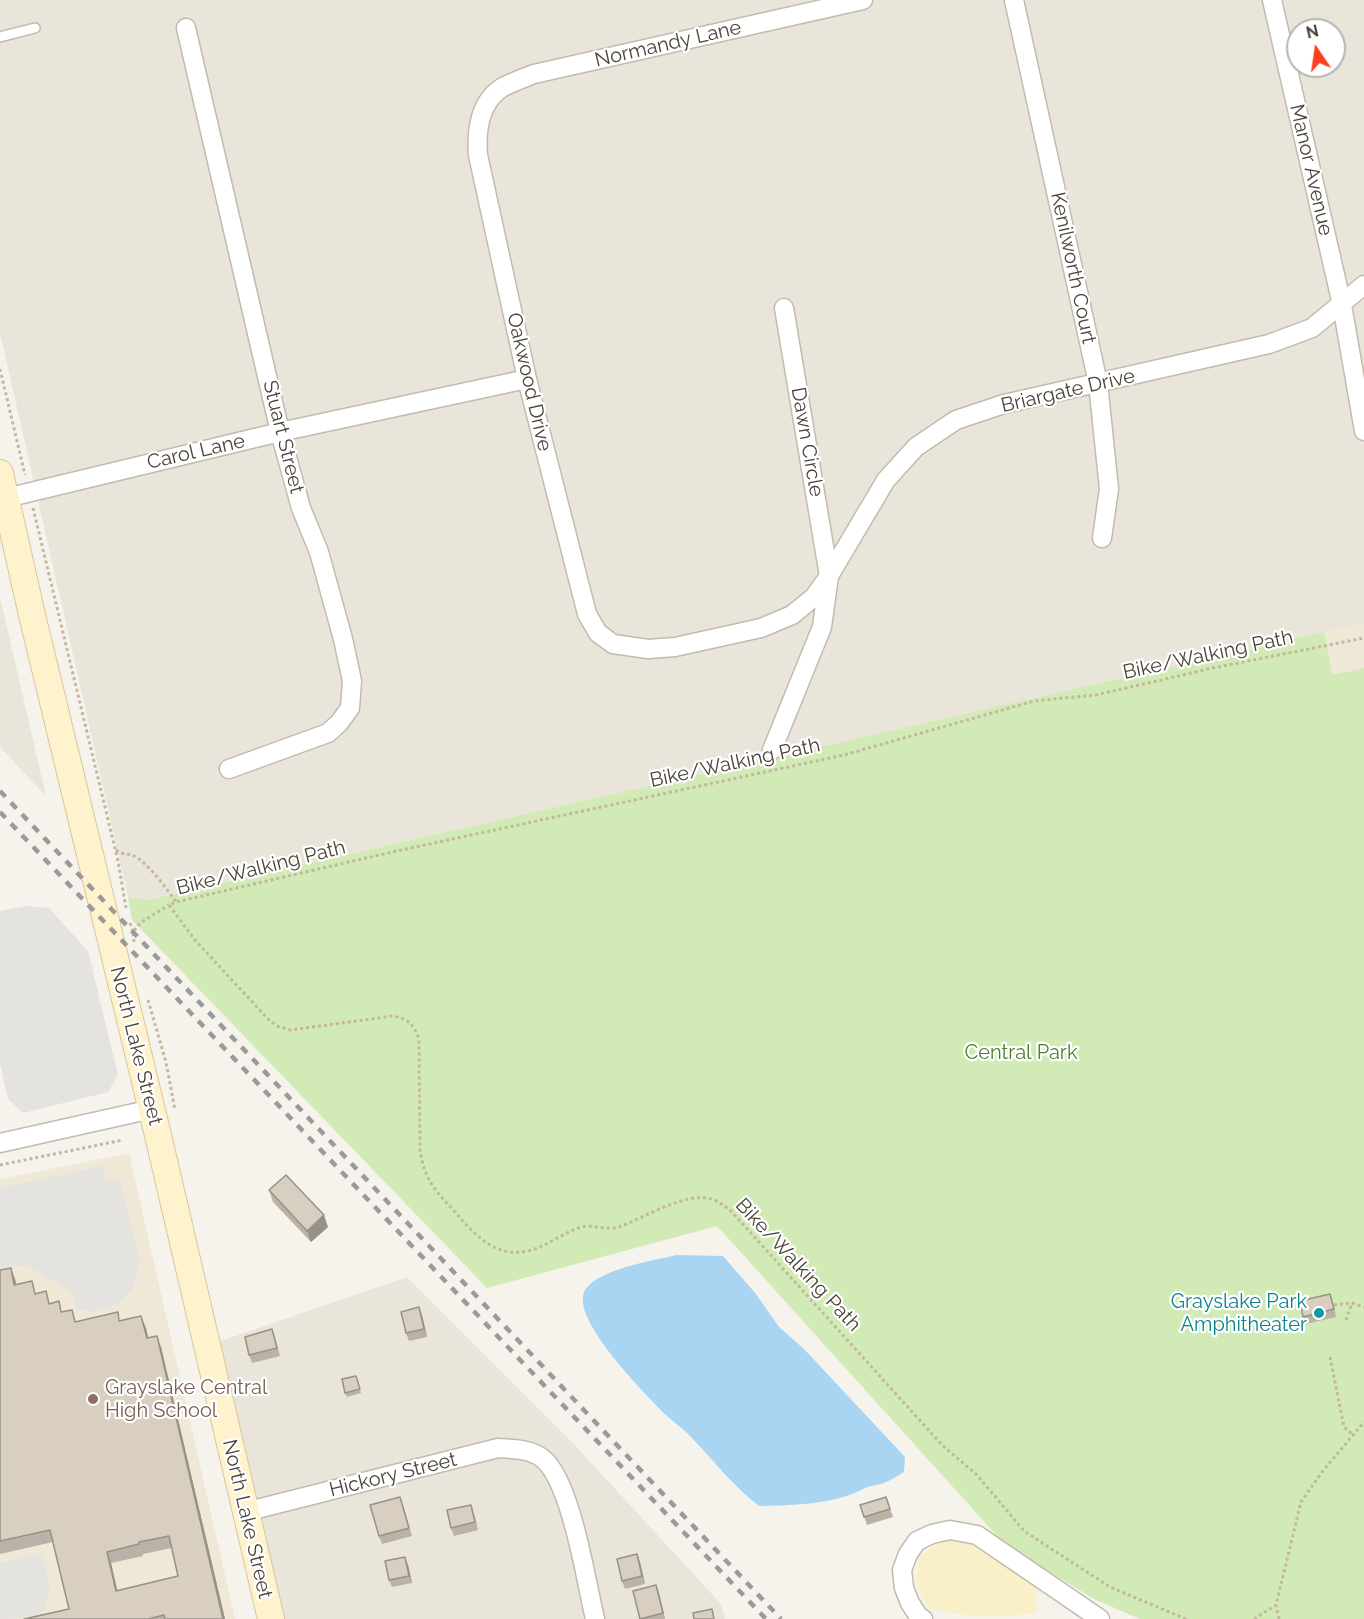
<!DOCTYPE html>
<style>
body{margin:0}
#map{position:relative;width:1364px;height:1619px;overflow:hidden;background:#f6f3ec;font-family:Raleway,sans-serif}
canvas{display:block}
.north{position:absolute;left:1286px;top:18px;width:60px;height:60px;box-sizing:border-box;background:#fff;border:2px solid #b7b4b0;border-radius:50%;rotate:347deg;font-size:16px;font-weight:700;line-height:24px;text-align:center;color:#4b4439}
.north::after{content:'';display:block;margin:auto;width:21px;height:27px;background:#fc3f1d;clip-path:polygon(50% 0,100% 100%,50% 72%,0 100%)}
</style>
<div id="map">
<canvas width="1364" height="1619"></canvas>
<div class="north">N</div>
</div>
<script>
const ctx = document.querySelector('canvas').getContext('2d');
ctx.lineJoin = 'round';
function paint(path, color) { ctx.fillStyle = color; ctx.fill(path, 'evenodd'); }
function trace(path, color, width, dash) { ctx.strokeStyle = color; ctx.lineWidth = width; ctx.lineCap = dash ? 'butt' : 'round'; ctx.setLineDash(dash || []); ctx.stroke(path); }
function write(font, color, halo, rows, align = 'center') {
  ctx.font = font + ' Raleway,sans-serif'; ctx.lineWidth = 4.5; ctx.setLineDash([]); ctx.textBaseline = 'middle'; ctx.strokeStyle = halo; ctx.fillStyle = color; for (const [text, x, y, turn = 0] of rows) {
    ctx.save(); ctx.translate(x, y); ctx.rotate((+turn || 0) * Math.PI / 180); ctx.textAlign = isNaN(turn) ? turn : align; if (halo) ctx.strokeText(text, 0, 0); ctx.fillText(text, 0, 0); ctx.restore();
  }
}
paint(new Path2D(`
 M0,0H1364V623L148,900L128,897L0,333ZM1298,30H1334V66H1298Z
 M0,597L46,796L0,747Z
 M407,1277L571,1441L721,1604L725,1619H283L218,1342Z`), '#eae5da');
paint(new Path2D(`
 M1364,623V807L1324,632Z
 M129,1153L235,1619H0V1179Z`), '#efe8d6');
paint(new Path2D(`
 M1324,632L1333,675L1364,668V1619H1140L1096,1600L1041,1567L999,1538L717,1226L487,1288L132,920L128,897L148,900Z`), '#d2eab5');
paint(new Path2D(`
 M953,1538L984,1547L1037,1584L1036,1613C993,1619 970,1618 928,1608L915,1583L919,1557L935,1545Z`), '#f9efc9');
paint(new Path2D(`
 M26,906L49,908L88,951L118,1075L108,1092L23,1113L8,1099L0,1064V911Z
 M102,1166L106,1181L120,1179L140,1264L133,1288L119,1303L95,1312L76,1309L73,1293L26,1265L0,1269V1188Z
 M42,1554L50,1585L49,1596L44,1610L33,1618L0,1619V1563Z`), '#e5e3e0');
paint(new Path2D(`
 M676,1255L723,1256L756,1294L779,1327L804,1349L905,1457L904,1472C898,1476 891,1480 884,1483C878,1485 871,1485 865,1488C834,1505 794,1505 759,1506C733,1486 714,1461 692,1438C684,1429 673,1422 665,1414C644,1393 578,1326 583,1296C588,1270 654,1261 676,1255Z`), '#a9d4f2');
const lane = new Path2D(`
 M0,37L35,28`);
const street = new Path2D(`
 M863,0L534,74C524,78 513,82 503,87C480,101 476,130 478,155L527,379L587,614L598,633L613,644L648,649L675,647L761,628L792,615L814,597L829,576L886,480L916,447L956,420L1004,404L1269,344L1312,328L1364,285
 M1014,0L1098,383L1109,489L1102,538
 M1272,0L1342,305L1364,431
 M186,28L280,432L301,508L319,552L343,639L352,681L350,708L339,723L328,733L229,769
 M6,498L280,432L527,379
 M772,750L822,627L829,576L784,308
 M0,1143L152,1109
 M245,1512L498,1448C513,1449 530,1449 542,1458C571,1480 586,1581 595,1619
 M923,1619L919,1617L910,1603L904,1588L902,1570L908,1554L917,1541L932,1534L950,1530L977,1535L1100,1619`);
const secondary = new Path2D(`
 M0,473L32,615L157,1131L271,1619`);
trace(lane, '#c2bbae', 12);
trace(street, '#c2bbae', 21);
trace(secondary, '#d6c79b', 28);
trace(new Path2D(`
 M0,369L25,475
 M33,508L118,861L126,908
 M116,850C122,855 127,853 134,856C147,862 168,890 176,902
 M130,923L133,932
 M134,942L133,932L140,923L169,905
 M148,1000L166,1062L175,1110
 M0,1165L123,1140
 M1334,1305L1352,1303L1364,1307
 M1346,1320L1352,1303
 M1330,1357L1344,1427L1353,1435
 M1186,1619L1110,1587L1024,1531L977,1475L942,1445L730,1210C725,1207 720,1202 714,1200C689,1189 642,1219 619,1227C605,1231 591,1223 578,1228C565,1233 553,1241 540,1247C501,1263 479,1240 455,1212C435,1190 424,1180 420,1149L419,1040C415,1025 408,1019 393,1016L290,1030L277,1026L267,1018L195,940L169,905L176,902L392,852L844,755L1034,701L1096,695L1213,668L1364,638
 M1254,1619L1276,1605
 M1279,1619L1276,1605L1301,1502L1322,1472L1364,1422`), '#c4b79f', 3, [3, 3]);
trace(lane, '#fff', 9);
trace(street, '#fff', 18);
trace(secondary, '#fff3cd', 26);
trace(new Path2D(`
 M0,791L781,1619
 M0,812L766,1619`), '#9a9a9a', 4.5, [8, 8]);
paint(new Path2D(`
 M269,1190L328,1227L311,1242L273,1202Z
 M0,1270L15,1279L16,1285L37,1294L76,1322L121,1321L146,1328L148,1338L161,1347L225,1619H24L69,1609L53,1542L0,1554ZM172,1548L178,1576L117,1590L111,1563L143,1556V1554Z
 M1333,1302L1336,1317L1306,1324L1303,1317Z
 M422,1315L427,1337L409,1341L406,1333Z
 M275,1337L280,1356L252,1363L249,1355Z
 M356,1376L361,1393L347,1397L345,1393Z
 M886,1497L893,1517L867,1525L860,1505Z
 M403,1505L412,1536L382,1544L379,1536Z
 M474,1513L478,1530L454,1536L451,1528Z
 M637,1554L645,1584L625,1589L622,1581Z
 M408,1565L412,1583L392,1587L389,1580Z
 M656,1585L665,1619H640Z`), '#bab2a6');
paint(new Path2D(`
 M324,1215L328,1227L311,1242L307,1231Z
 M11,1268L15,1279L19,1297L14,1285Z
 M419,1307L422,1315L427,1337L424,1329Z
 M141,1316L146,1328L151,1350L147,1338Z
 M157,1336L161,1347L225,1619H223Z
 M107,1552L111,1563L120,1602L116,1591Z
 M637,1554L640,1562L645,1584L642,1576Z
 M405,1557L408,1565L412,1583L409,1576Z
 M656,1585L659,1593L665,1619L663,1613Z`), '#979187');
const building = new Path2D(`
 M286,1175L324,1215L307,1231L269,1190Z
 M11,1268L14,1285L32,1281L35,1294L46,1291L49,1304L59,1301L61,1312L72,1310L75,1322L118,1312L119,1321L141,1316L147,1338L157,1336L223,1619H165L164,1615L148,1619H24L69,1609L50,1530L0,1541V1270ZM169,1536L178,1576L116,1591L107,1552L139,1544V1542Z
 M1330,1294L1334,1309L1303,1317L1300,1301Z
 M419,1307L424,1329L406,1333L401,1312Z
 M272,1329L277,1348L249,1355L245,1337Z
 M356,1376L360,1389L345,1393L342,1379Z
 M400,1497L409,1528L379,1536L370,1505Z
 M886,1497L890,1509L864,1517L860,1505Z
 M471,1505L475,1522L451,1528L447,1510Z
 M637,1554L642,1576L622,1581L617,1559Z
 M405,1557L409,1576L389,1580L385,1561Z
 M656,1585L663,1613L640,1619L633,1591Z
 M712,1609L714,1619H694L693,1613Z`);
paint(building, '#d8cfc1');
trace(building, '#979187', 1.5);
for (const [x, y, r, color] of [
 [1319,1313,6,"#0f9aa8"],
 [93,1399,6,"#8d6e63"]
]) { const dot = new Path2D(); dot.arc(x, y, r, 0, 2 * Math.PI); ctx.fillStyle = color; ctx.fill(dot); trace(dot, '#fff', 2); }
write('20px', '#4b4439', '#fff', [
 ["Normandy Lane",668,44,-13],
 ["Manor Avenue",1311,170,77],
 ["Kenilworth Court",1073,268,78],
 ["Oakwood Drive",529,382,77],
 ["Briargate Drive",1068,391,-13],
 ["Stuart Street",283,437,76],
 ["Dawn Circle",807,442,80],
 ["Carol Lane",196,452,-13],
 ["Bike/Walking Path",1208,655,-12],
 ["Bike/Walking Path",735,763,-12],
 ["Bike/Walking Path",261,868,-14],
 ["North Lake Street",136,1046,76],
 ["Bike/Walking Path",798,1265,47],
 ["Hickory Street",393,1475,-14],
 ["North Lake Street",247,1519,77]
]);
write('20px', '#4a7f2a', '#fff', [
 ["Central Park",1021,1053]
]);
write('20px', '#0d838f', '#fff', [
 ["Grayslake Park",1307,1302],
 ["Amphitheater",1307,1325]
], 'right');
write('20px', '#785e54', '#fff', [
 ["Grayslake Central",105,1388],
 ["High School",105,1411]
], 'left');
</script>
